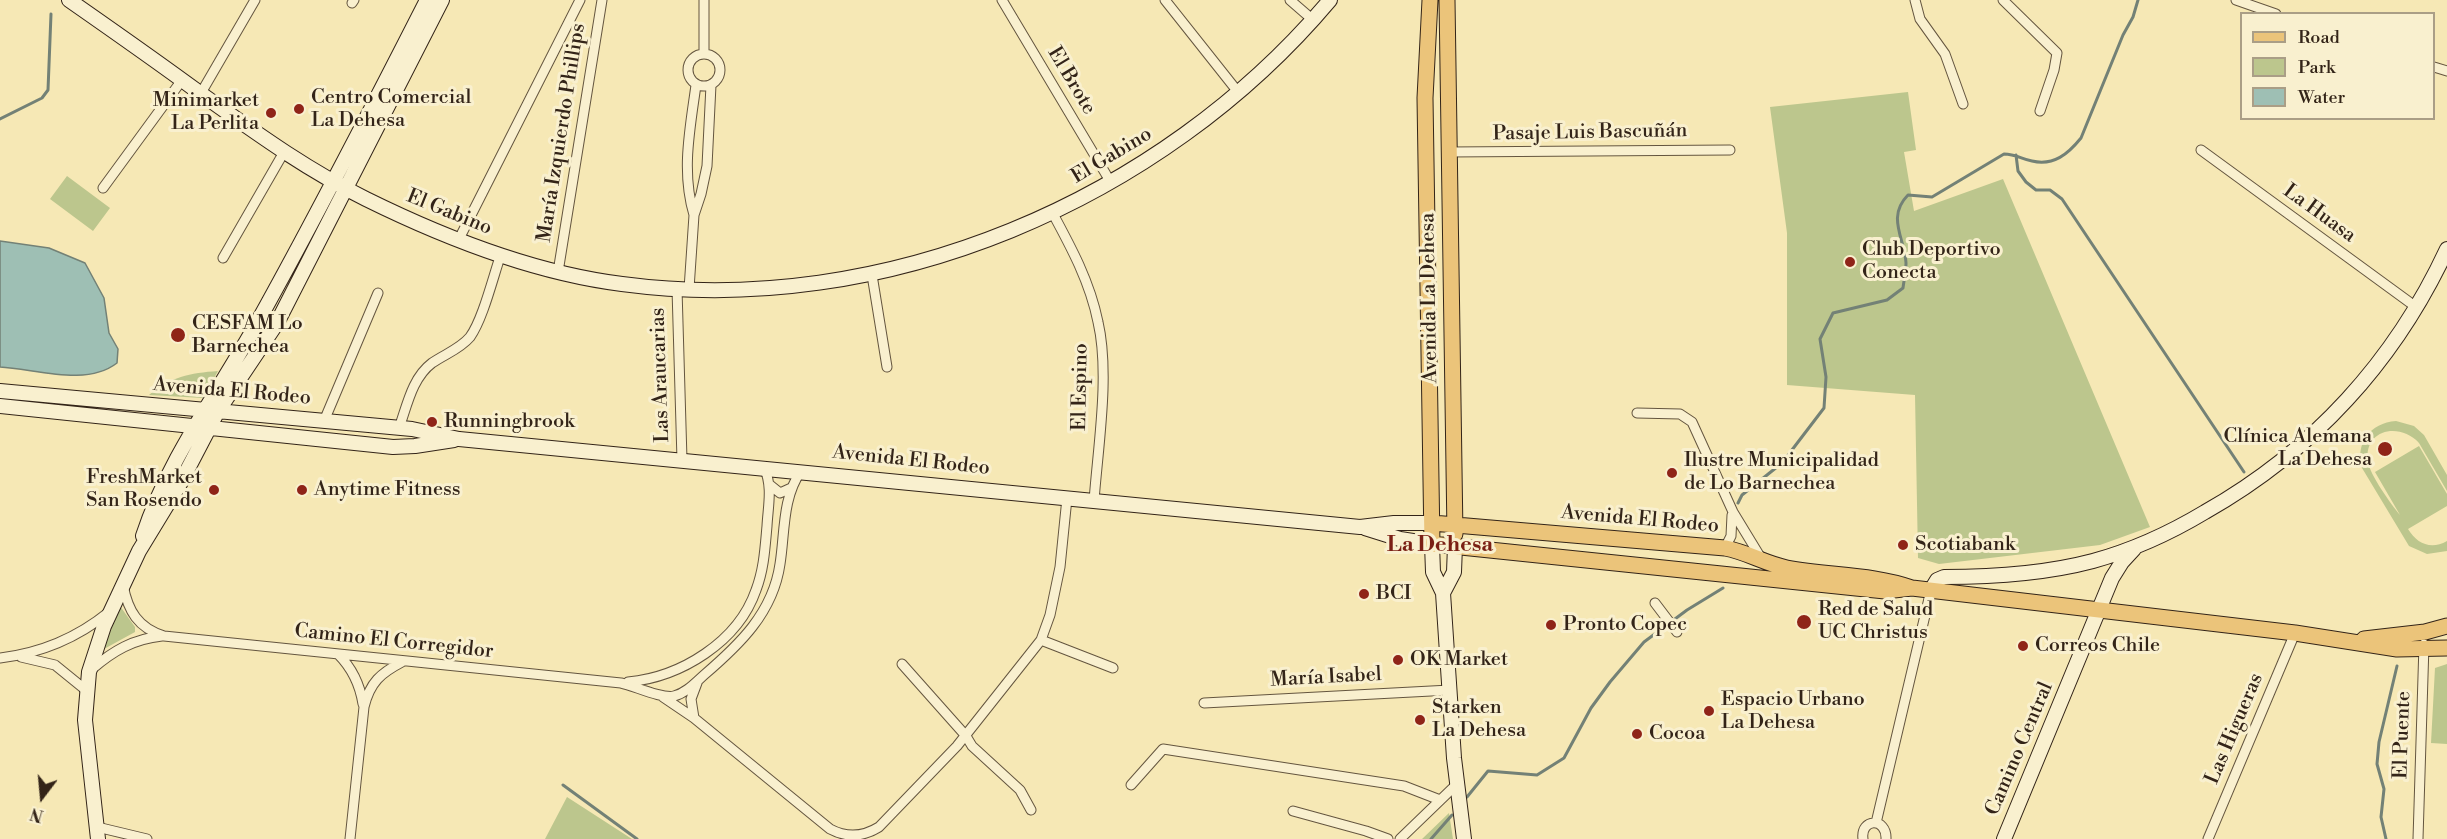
<!DOCTYPE html>
<meta charset="utf-8">
<style>
body{margin:0}
#map{position:relative;width:2447px;height:839px;overflow:hidden;background:#f6e8b5;font-family:"Libre Bodoni",serif}
canvas{display:block}
.legend{position:absolute;left:2240px;top:12px;width:195px;height:108px;box-sizing:border-box;background:#f9f0cf;border:2px solid #aa9e86;margin:0;padding:8px 10px;list-style:none;font-size:18px;color:#332418}
.legend li{display:flex;align-items:center;gap:12px;height:30px}
.legend b{width:30px;border:2px solid #aa9e86}
.north{position:absolute;left:12px;top:767px;width:60px;height:60px;-webkit-text-stroke:4px #f9f0cf;paint-order:stroke;rotate:196deg;font-size:16px;font-weight:700;line-height:24px;text-align:center;color:#332418}
.north::after{content:'';display:block;margin:auto;width:21px;height:27px;background:#332418;clip-path:polygon(50% 0,100% 100%,50% 72%,0 100%)}
</style>
<div id="map">
<canvas width="2447" height="839"></canvas>
<ul class="legend">
<li><b style="height:8px;background:#ebc47a"></b>Road</li>
<li><b style="height:16px;background:#bcc68d"></b>Park</li>
<li><b style="height:16px;background:#9ebfb4"></b>Water</li>
</ul>
<div class="north">N</div>
</div>
<script>
const ctx = document.querySelector('canvas').getContext('2d');
ctx.lineJoin = 'round';
function paint(path, color) { ctx.fillStyle = color; ctx.fill(path, 'evenodd'); }
function trace(path, color, width, dash) { ctx.strokeStyle = color; ctx.lineWidth = width; ctx.lineCap = dash ? 'butt' : 'round'; ctx.setLineDash(dash || []); ctx.stroke(path); }
function write(font, color, halo, rows, align = 'center') {
  ctx.font = font + ' "Libre Bodoni",serif'; ctx.lineWidth = 6; ctx.setLineDash([]); ctx.textBaseline = 'middle'; ctx.strokeStyle = halo; ctx.fillStyle = color; for (const [text, x, y, turn = 0] of rows) {
    ctx.save(); ctx.translate(x, y); ctx.rotate((+turn || 0) * Math.PI / 180); ctx.textAlign = isNaN(turn) ? turn : align; if (halo) ctx.strokeText(text, 0, 0); ctx.fillText(text, 0, 0); ctx.restore();
  }
}
paint(new Path2D(`
 M1908,92L1916,150L1904,152L1914,211L2003,179L2150,527L2100,545L1939,564L1918,558L1915,395L1787,385V233L1770,107Z
 M67,176L110,208L93,231L50,199Z
 M218,371L203,398L149,395C170,377 190,373 218,371Z
 M2396,421L2414,426L2424,435L2447,475V491L2419,443C2400,422 2363,429 2368,462C2370,475 2391,504 2400,515L2375,472L2419,446L2447,494V506L2408,529C2417,544 2431,550 2447,541V551L2427,554L2409,546L2362,468C2355,443 2370,423 2396,421Z
 M120,606L135,627V632L104,649L109,627Z
 M2447,664V744L2431,743L2435,668Z
 M567,797L632,839H545Z
 M1449,813L1453,839H1422Z`), '#bcc68d');
const water = new Path2D(`
 M0,241L49,248L85,263L104,298L109,333L118,349L117,363C86,387 36,369 0,367Z`);
paint(water, '#9ebfb4');
trace(water, '#738176', 1.5);
trace(new Path2D(`
 M0,119L42,98L48,90L51,14
 M2016,155L2018,171L2026,182L2036,190H2050L2062,199L2244,472
 M1738,503L1742,495L1782,463L1824,408L1826,377L1820,339L1833,313L1887,300L1903,288C1904,280 1906,271 1906,263C1905,239 1886,217 1908,195L1932,197L2004,154C2016,154 2021,159 2032,161C2054,166 2068,154 2081,138L2123,35L2133,17L2138,0
 M563,785L637,839
 M1467,797L1488,771L1537,775L1564,758L1591,708L1610,682L1644,642L1687,610L1723,588
 M1431,839L1452,815
 M2386,839L2381,817L2384,789L2377,764L2379,742L2397,666`), '#738176', 3);
const street = new Path2D(`
 M1002,0L1110,181
 M1165,0L1238,92
 M1290,0L1313,20
 M1915,0L1920,19L1945,54L1963,104
 M2003,0L2057,53L2054,70L2040,111
 M2236,0L2276,14
 M352,3L354,0
 M688 70a16 16 0 1 1 32 0a16 16 0 1 1-32 0Z
 M704,54V0
 M2434,67L2447,71
 M201,93L255,0
 M2201,150L2416,307
 M1449,152L1730,150
 M103,188L182,80
 M1052,212C1071,247 1090,282 1098,322C1110,374 1098,446 1094,501
 M694,215C681,172 690,129 696,85
 M459,239L580,0
 M223,258L284,152
 M558,272L602,0
 M872,275L887,367
 M677,289L682,460
 M689,289L694,215L701,194L707,166L711,85
 M1637,413L1680,414L1692,422L1733,512L1761,558
 M324,421L378,293
 M399,428C407,406 412,378 432,363C445,354 460,349 470,337C483,319 493,277 501,254
 M770,485L780,493L791,488
 M1725,548L1731,536L1732,515
 M123,585C128,611 138,628 164,636L621,683C635,686 661,699 674,696C686,693 695,683 704,675C739,645 773,613 780,564C785,533 782,498 801,471
 M1655,603L1677,632
 M1041,640L1113,668
 M338,654C352,668 360,685 363,704
 M21,657L55,665L87,691
 M0,658C42,653 77,638 109,612
 M902,664L966,736L972,746L1020,790L1031,810
 M92,669C113,651 133,639 162,636
 M628,682C681,677 738,642 756,590C764,569 765,548 767,526C768,506 773,487 764,467
 M663,697L694,718L830,829C847,838 863,837 879,827L957,746L1041,640L1050,615L1060,567L1067,498
 M1204,703L1450,690
 M694,718L691,699L697,683
 M1131,785L1163,749L1404,786L1440,800
 M1293,811L1366,831L1388,839
 M1876,823L1931,590
 M97,827L147,839
 M350,839L364,707C370,682 381,673 402,662
 M1400,839L1457,784
 M1863,839C1860,818 1887,817 1886,839
 M2208,839L2295,633
 M2418,839L2424,644`);
const secondary = new Path2D(`
 M69,0C112,30 155,60 197,91C252,130 305,169 366,199C445,238 534,273 622,284C884,319 1161,201 1330,0
 M0,391L412,429L459,439L1360,527L1394,523H1432
 M0,406L393,447L415,446L454,440
 M1365,528L1400,539L1432,544L1433,572L1443,593L1454,758L1464,839
 M143,536C168,459 218,393 257,323C316,217 372,108 427,0
 M1931,590L1937,580L1944,577C1995,577 2044,574 2093,561C2133,550 2170,533 2205,512C2313,451 2395,361 2447,249
 M1443,593L1454,572L1455,546
 M98,839L85,720L89,672L104,626L139,551L181,482L218,411L277,323L442,0
 M2004,839L2112,578L2122,562L2134,549`);
const primary = new Path2D(`
 M1430,0L1425,98L1432,544L1885,591L1912,588
 M1447,0L1455,534
 M1432,523L1725,548C1747,552 1766,564 1787,568C1829,576 1872,574 1912,588L2295,633L2397,649L2447,648
 M2364,639L2425,632L2447,626`);
trace(street, '#64553f', 11);
trace(secondary, '#332418', 16);
trace(primary, '#332418', 17);
trace(street, '#f9f0cf', 9);
trace(secondary, '#f9f0cf', 14);
trace(primary, '#ebc47a', 15);
for (const [x, y, r, color] of [
 [299,109,6,"#8f2418"],
 [271,113,6,"#8f2418"],
 [1850,262,6,"#8f2418"],
 [178,335,8,"#8f2418"],
 [432,422,6,"#8f2418"],
 [2385,449,8,"#8f2418"],
 [1672,473,6,"#8f2418"],
 [214,490,6,"#8f2418"],
 [302,490,6,"#8f2418"],
 [1903,545,6,"#8f2418"],
 [1364,594,6,"#8f2418"],
 [1804,622,8,"#8f2418"],
 [1551,625,6,"#8f2418"],
 [2023,646,6,"#8f2418"],
 [1398,660,6,"#8f2418"],
 [1709,711,6,"#8f2418"],
 [1420,720,6,"#8f2418"],
 [1637,734,6,"#8f2418"]
]) { const dot = new Path2D(); dot.arc(x, y, r, 0, 2 * Math.PI); ctx.fillStyle = color; ctx.fill(dot); trace(dot, '#f9f0cf', 2); }
write('20px', '#332418', '#f9f0cf', [
 ["El Brote",1071,81,59],
 ["María Izquierdo Phillips",562,133,-81],
 ["Pasaje Luis Bascuñán",1590,133,-1],
 ["El Gabino",1112,156,-31],
 ["El Gabino",449,213,22],
 ["La Huasa",2319,214,36],
 ["Avenida La Dehesa",1430,298,-91],
 ["Las Araucarias",661,375,-92],
 ["El Espino",1081,387,-89],
 ["Avenida El Rodeo",232,392,5],
 ["Avenida El Rodeo",911,461,6],
 ["Avenida El Rodeo",1640,520,5],
 ["Camino El Corregidor",394,642,6],
 ["María Isabel",1326,678,-3],
 ["Las Higueras",2235,729,-67],
 ["El Puente",2403,735,-88],
 ["Camino Central",2020,749,-67]
]);
write('20px', '#332418', '#f9f0cf', [
 ["Centro Comercial",311,98],
 ["La Dehesa",311,121],
 ["Minimarket",259,101,"right"],
 ["La Perlita",259,124,"right"],
 ["Club Deportivo",1862,250],
 ["Conecta",1862,273],
 ["CESFAM Lo",192,324],
 ["Barnechea",192,347],
 ["Runningbrook",444,422],
 ["Clínica Alemana",2372,437,"right"],
 ["La Dehesa",2372,460,"right"],
 ["Ilustre Municipalidad",1684,461],
 ["de Lo Barnechea",1684,484],
 ["FreshMarket",202,478,"right"],
 ["San Rosendo",202,501,"right"],
 ["Anytime Fitness",314,490],
 ["Scotiabank",1915,545],
 ["BCI",1376,594],
 ["Red de Salud",1818,610],
 ["UC Christus",1818,633],
 ["Pronto Copec",1563,625],
 ["Correos Chile",2035,646],
 ["OK Market",1410,660],
 ["Espacio Urbano",1721,700],
 ["La Dehesa",1721,723],
 ["Starken",1432,708],
 ["La Dehesa",1432,731],
 ["Cocoa",1649,734]
], 'left');
write('bold 22px', '#7a1f14', '#f9f0cf', [
 ["La Dehesa",1440,546]
]);
</script>
